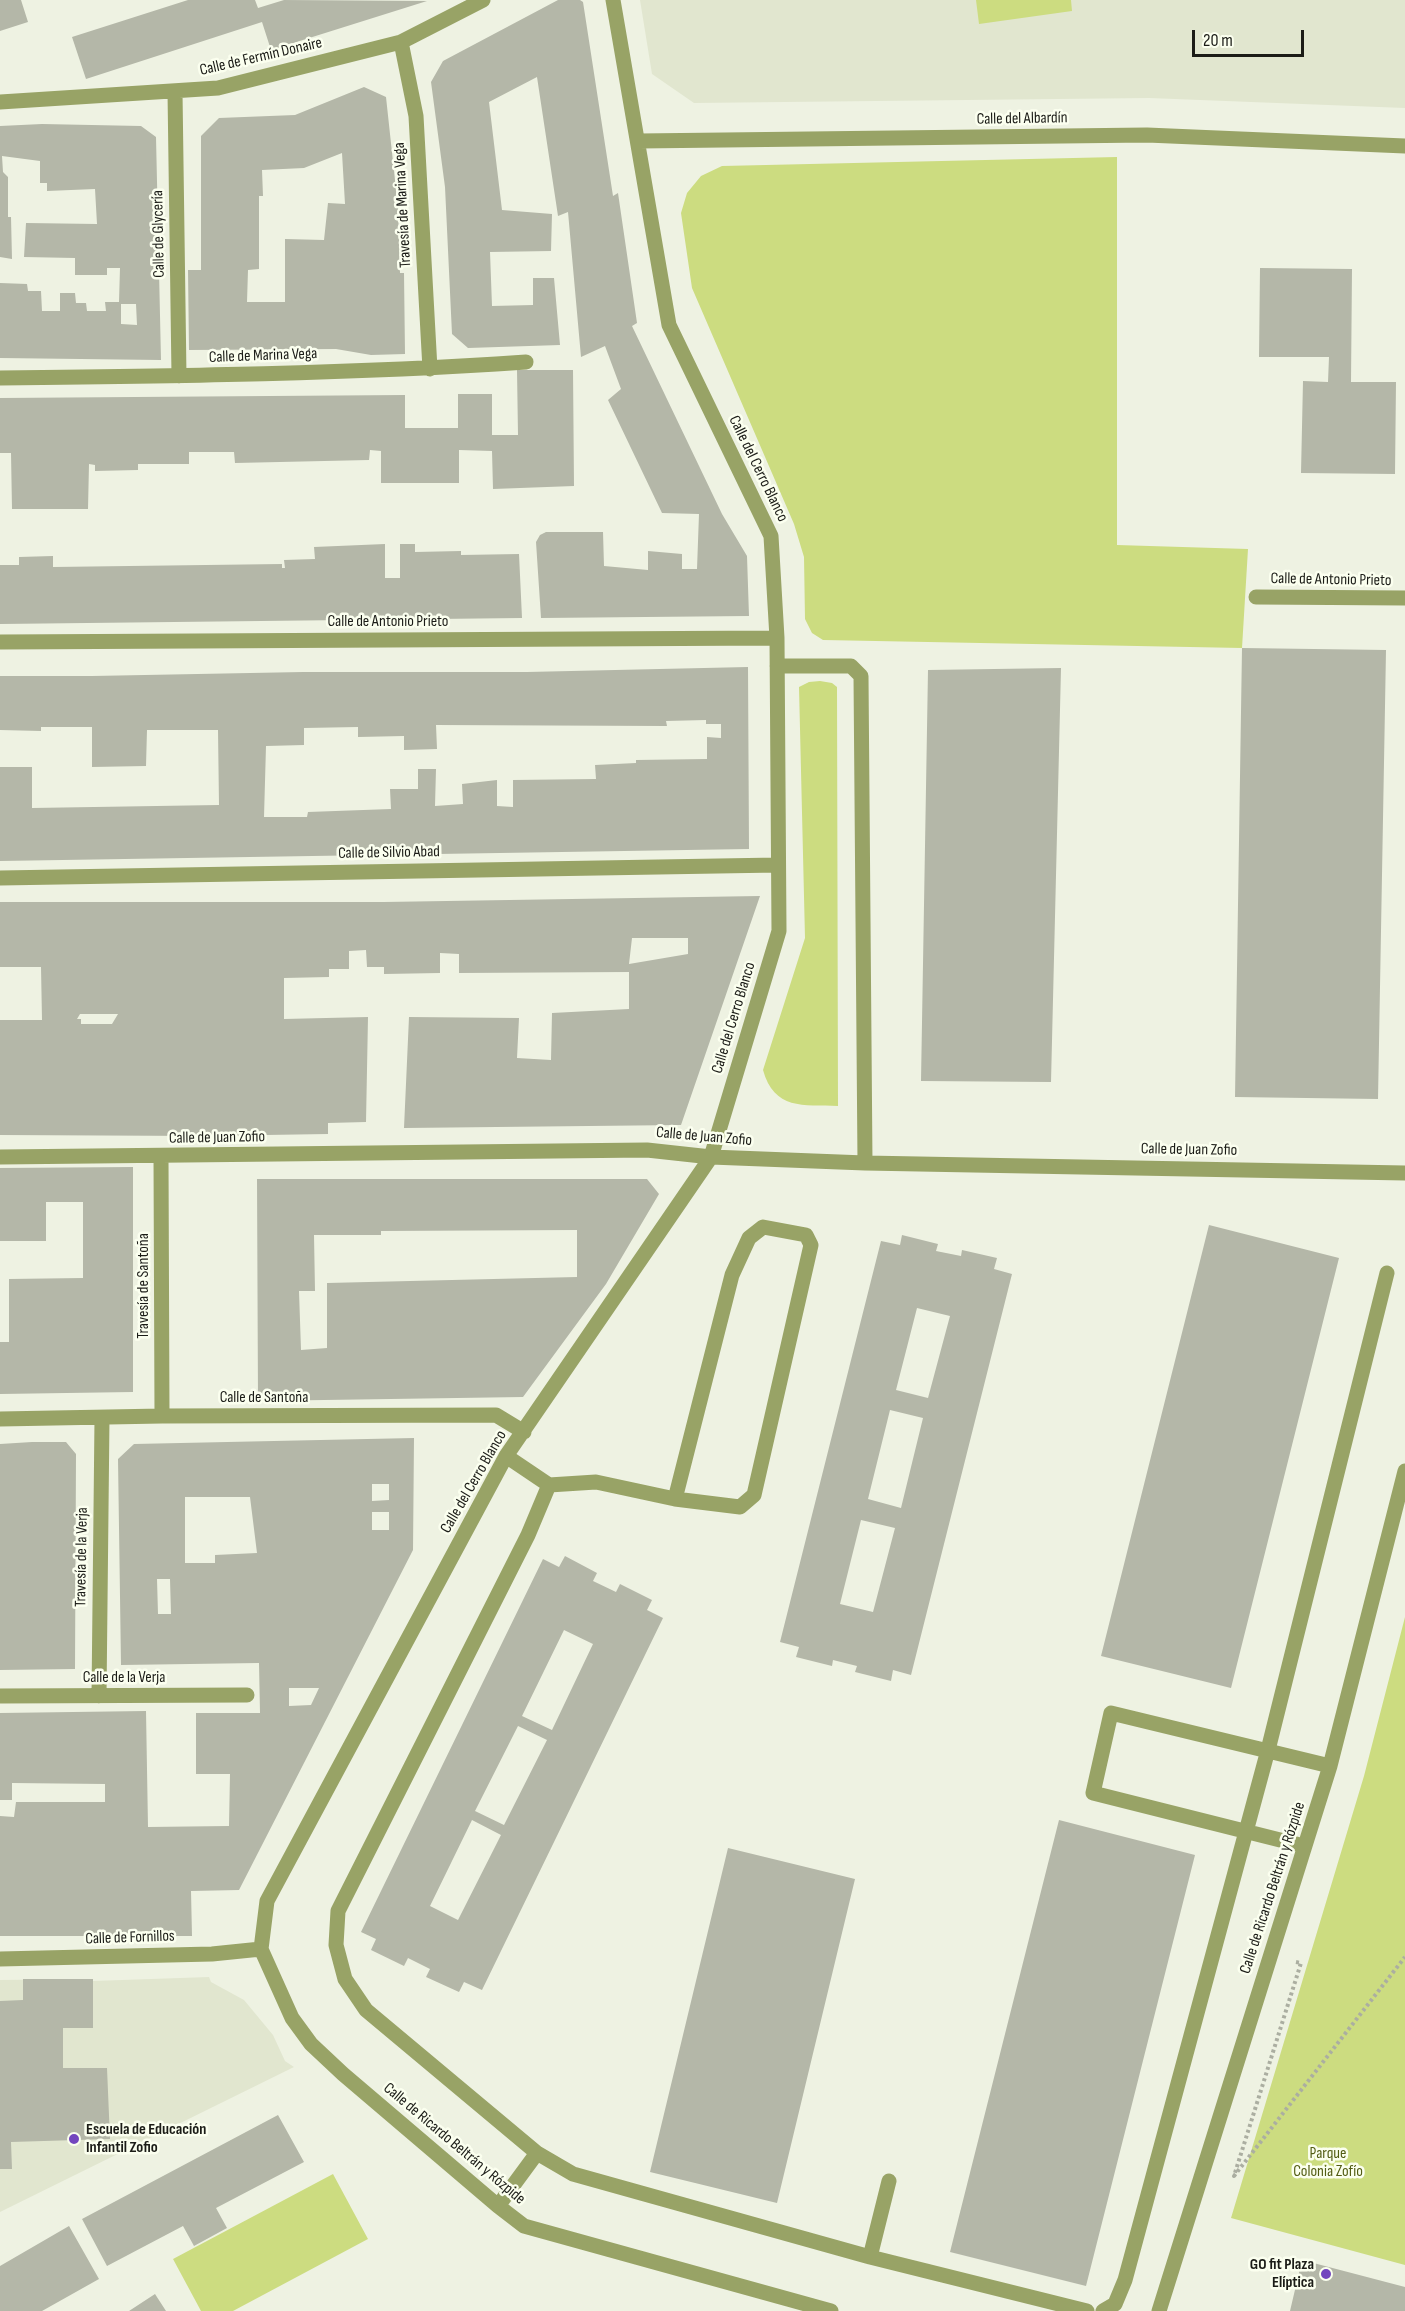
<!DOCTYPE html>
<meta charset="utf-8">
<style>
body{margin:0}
#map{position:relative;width:1405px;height:2311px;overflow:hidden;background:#eef2e2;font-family:"Sofia Sans Condensed",sans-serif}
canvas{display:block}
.scale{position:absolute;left:1192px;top:30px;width:112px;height:27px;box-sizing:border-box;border:3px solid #1b1c17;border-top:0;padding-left:8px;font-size:18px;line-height:21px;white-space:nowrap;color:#1b1c17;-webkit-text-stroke:4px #fbffef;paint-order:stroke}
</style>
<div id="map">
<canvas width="1405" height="2311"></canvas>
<div class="scale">20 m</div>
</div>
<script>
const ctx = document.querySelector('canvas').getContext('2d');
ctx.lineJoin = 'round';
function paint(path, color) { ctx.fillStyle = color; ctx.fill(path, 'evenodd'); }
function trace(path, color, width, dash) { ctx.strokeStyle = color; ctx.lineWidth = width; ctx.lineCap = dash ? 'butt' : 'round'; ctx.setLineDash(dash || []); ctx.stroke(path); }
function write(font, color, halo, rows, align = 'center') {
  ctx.font = font + ' "Sofia Sans Condensed",sans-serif'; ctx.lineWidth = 5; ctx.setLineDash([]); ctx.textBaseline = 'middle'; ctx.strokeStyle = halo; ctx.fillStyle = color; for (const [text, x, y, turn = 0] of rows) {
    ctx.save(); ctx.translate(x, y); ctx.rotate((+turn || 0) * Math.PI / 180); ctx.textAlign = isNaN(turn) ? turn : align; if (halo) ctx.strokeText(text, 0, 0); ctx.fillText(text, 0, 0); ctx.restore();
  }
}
paint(new Path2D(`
 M640,0H1405V108L1149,98L694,103L652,74Z
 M209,1977L211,1982L244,2000L273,2035L285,2061L294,2067L0,2212V1980L93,1979V1981Z`), '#e1e6cf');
paint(new Path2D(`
 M976,0H1071L1072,11L979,24Z
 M1117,157V545L1248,549L1242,648L823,640L812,633L805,619L804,557L794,524L692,288L681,213L687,193L701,176L722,166Z
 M820,681L832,683L837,687L838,1106C803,1105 774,1110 763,1070L805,938L799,687L809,682Z
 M1405,1617V2265L1231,2218L1364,1776Z
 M333,2174L368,2239L233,2311H201L173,2259Z`), '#ccdc80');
paint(new Path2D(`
 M0,0H21L28,22L0,31Z
 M188,0H255L258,8L284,0L427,1L271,50L262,22L86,79L72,37Z
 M558,0H580L583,2L613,196L618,193L637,323L632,326L722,514L747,556L749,616L541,618L536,542L540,535L546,532H603L604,566L648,570V551L682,554V569H697L699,514L662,513L608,400L621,389L605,346L581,357L568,212L558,216L537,77L489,102L502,210L552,214L551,251L490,252L492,306L533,305V278H554L560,345L468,348L452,334L445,187L431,82L443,61Z
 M364,87L386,97L398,208L400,273H404L405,354L371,355L336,349L189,350L188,270H201V136L219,118L295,115ZM342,153L345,204L328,203L324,240L285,239V302H247L248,270L259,269V196H263L262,170L304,168Z
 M42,124L141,126L156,137L161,360L0,358V283L27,284L28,291H41L42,311H60V293H75L76,303H86L87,311H106L105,302H119L120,268H107V275H75V258L24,257L26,223L97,224L95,189L47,191V183H40V161L2,156L3,172L8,177V217H11L12,259L0,257V126ZM121,304H136L137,325L121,324Z
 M1260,268L1352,269L1351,382H1396L1395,474L1301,473L1303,381L1328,382L1329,357H1259Z
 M517,370H573L574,486L493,489L492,451L459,450V483H381V451L370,450L369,460L235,463L234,452H189V464H138V470L95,471V465L89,464L88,509H12L11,453H0V398L405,395V428H458V394H492V435H518Z
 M385,544V578H400V544H415V552L461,551V555L519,554L522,618L0,624V565H19V557L53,556V567L282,564V568H285L284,560L315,559L314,547Z
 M1242,648L1386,650L1378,1099L1235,1097Z
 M748,667L749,849L0,861V767H32V808L219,805L218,730H147L146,766L92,767V727H41V731L0,730V676H92L303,672H527ZM706,720V724H721V738L707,737V759L636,760V763L595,765L596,779L513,780V807L497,806V780L462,784L463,804L435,806L436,769H418V789H390L391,809L308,812L307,817H264L266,746L304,745V728L358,727V737L404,736V750L437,749L436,725L667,726L666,721Z
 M1061,668L1051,1082L921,1081L928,670Z
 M760,896L681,1125L404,1128L409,1017L519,1018L517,1058L551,1060L552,1013L629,1009V972L459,973V954L440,953V973L384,974V967H367L366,950L349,951V969H329V977L284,978V1019L368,1017L366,1122L328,1123V1134L203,1136L0,1135V1020H42L41,967H0V902H384ZM632,938H688V954L629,964ZM80,1014H118L112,1024H81V1019H77Z
 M133,1167V1392L0,1394V1342H9V1279L83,1278V1202H46V1241H0V1168Z
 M257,1179H647L659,1194L606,1284L523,1397L258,1401ZM577,1230V1277L327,1283V1348L301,1350L299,1291H315L314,1235H381V1231Z
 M1209,1225L1339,1258L1231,1688L1101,1656Z
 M902,1235L938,1244L936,1251L961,1256L962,1250L997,1258L994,1269L1012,1274L911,1675L893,1670L891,1681L855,1672L857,1666L833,1660L832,1666L796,1657L799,1647L780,1642L881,1241L900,1245ZM917,1308L950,1316L928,1398L896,1390ZM890,1410L923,1418L901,1508L868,1499ZM861,1520L895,1528L873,1612L840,1604Z
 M414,1438L413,1550L239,1890L191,1891L192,1936H0V1816L14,1817L16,1802H105V1784L12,1783V1800H0V1713L146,1711L148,1827L229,1826L230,1774H196V1713H260L259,1663L121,1665L118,1459L134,1444ZM372,1484H389V1500L372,1501ZM185,1497H250L257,1553L215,1555V1563H185ZM372,1512H389V1530H372ZM157,1579H170L171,1614H158ZM289,1688H319L311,1705L289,1706Z
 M32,1442H66L76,1454L75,1669L0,1670V1444Z
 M565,1556L597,1573L593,1581L616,1592L620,1584L652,1600L647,1610L663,1618L482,1990L464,1982L459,1992L426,1977L430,1969L408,1958L404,1966L371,1950L376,1939L361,1932L543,1559L559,1567ZM564,1630L593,1644L552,1730L522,1716ZM518,1726L547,1740L504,1825L475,1811ZM472,1820L501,1835L458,1920L430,1906Z
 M1059,1820L1195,1855L1086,2286L950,2252Z
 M728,1848L855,1879L777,2203L650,2172Z
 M23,1979H93V2028H63V2068H107L110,2139L11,2142L12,2169H0V2001L23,2000Z
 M278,2115L304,2162L216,2208L227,2228L194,2246L183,2226L107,2266L82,2219Z
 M69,2226L99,2279L42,2311H0V2266Z
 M1302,2260L1405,2287V2311H1290Z
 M155,2294L166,2311H129Z`), '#b4b7a8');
trace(new Path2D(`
 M1296,1962L1301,1963L1234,2176L1405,1957`), '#abaea1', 4, [3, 3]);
trace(new Path2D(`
 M401,42L416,116L430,369
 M175,92L179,376
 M0,102L218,88L401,42L483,0
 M639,141L1147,135L1405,146
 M0,378C176,376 351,374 526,362
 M1256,597L1405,598
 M0,642L777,638
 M777,666H851L861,676L865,1163
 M0,878L778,865
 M0,1157L647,1150L711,1157L865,1163L1405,1173
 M161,1157L162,1416
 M0,1419L162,1416L496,1415L524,1432
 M506,1456L549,1485L528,1535L338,1911L336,1945L345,1979L366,2010L537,2153L573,2174L870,2257L1087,2311
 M549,1485L596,1482L675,1499L740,1507L754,1495L811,1245L806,1235L763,1227L749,1238L732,1275L675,1499
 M0,1696L247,1695
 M99,1696L102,1418
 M1304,1846L1093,1793L1111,1713L1330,1766
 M261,1949L267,1901L506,1456L711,1157L779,931L777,638L771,536L669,325L613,0
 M261,1949L292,2018L311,2044L343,2074L498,2206L524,2226L831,2311
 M0,1959L212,1954L261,1949
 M498,2206L537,2153
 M870,2257L889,2181
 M1103,2311L1115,2304L1125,2280L1268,1750L1387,1273
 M1159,2311L1330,1766L1405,1471`), '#98a366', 15);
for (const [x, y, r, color] of [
 [74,2139,6,"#7346be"],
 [1326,2274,6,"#7346be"]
]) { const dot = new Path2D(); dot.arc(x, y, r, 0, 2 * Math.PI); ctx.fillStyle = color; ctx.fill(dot); trace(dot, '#fbffef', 2); }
write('16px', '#1b1c17', '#fbffef', [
 ["Calle de Fermín Donaire",261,57,-13],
 ["Calle del Albardín",1022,119,-1],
 ["Travesía de Marina Vega",403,205,-93],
 ["Calle de Glycería",159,234,-91],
 ["Calle de Marina Vega",263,356,-2],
 ["Calle del Cerro Blanco",758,469,64],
 ["Calle de Antonio Prieto",1331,580,1],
 ["Calle de Antonio Prieto",388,622],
 ["Calle de Silvio Abad",389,853,-1],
 ["Calle del Cerro Blanco",734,1018,-73],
 ["Calle de Juan Zofio",704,1137,5],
 ["Calle de Juan Zofio",217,1138,-1],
 ["Calle de Juan Zofio",1189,1150,1],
 ["Travesía de Santoña",144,1286,-90],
 ["Calle de Santoña",264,1398],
 ["Calle del Cerro Blanco",474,1482,-60],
 ["Travesía de la Verja",82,1557,-89],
 ["Calle de la Verja",124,1678],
 ["Calle de Ricardo Beltrán y Rózpide",1273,1888,-72],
 ["Calle de Fornillos",130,1938,-2],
 ["Calle de Ricardo Beltrán y Rózpide",454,2144,40]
]);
write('bold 16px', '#1b1c17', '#fbffef', [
 ["Escuela de Educación",86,2130],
 ["Infantil Zofio",86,2148],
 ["GO fit Plaza",1314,2265,"right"],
 ["Elíptica",1314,2283,"right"]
], 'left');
write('16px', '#535d14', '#fbffef', [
 ["Parque",1328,2154],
 ["Colonia Zofío",1328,2172]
]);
</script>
